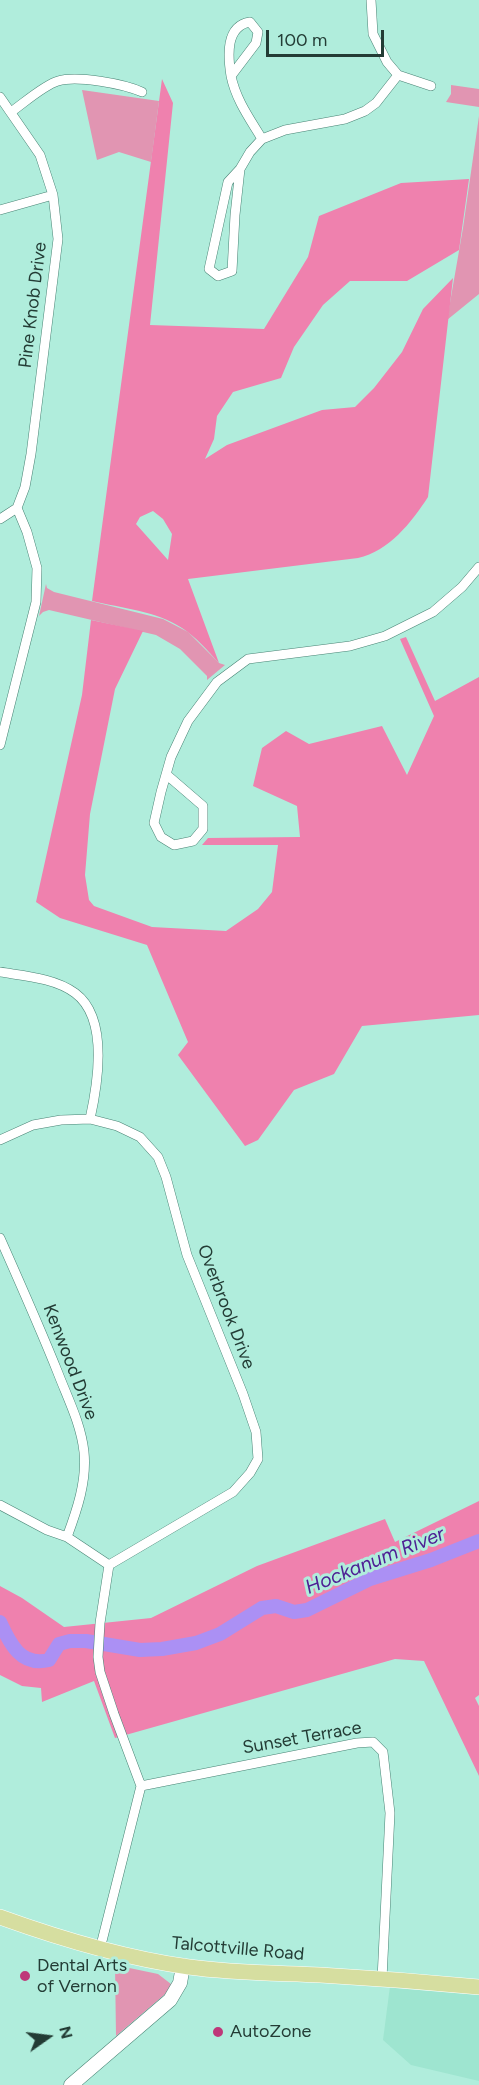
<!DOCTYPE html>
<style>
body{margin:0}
#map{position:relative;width:479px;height:2085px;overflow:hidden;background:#b0eddc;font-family:Figtree,sans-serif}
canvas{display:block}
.north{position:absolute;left:18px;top:2007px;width:60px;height:60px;-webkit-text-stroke:4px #b0eddc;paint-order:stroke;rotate:76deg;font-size:16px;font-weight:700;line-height:24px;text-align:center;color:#233c35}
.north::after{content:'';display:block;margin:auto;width:21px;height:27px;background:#233c35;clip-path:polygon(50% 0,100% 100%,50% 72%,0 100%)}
.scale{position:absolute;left:266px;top:30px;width:118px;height:27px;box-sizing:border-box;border:3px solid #233c35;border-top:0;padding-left:8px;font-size:18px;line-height:21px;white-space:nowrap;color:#233c35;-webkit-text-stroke:4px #b0eddc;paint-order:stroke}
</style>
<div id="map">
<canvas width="479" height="2085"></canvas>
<div class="north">N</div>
<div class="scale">100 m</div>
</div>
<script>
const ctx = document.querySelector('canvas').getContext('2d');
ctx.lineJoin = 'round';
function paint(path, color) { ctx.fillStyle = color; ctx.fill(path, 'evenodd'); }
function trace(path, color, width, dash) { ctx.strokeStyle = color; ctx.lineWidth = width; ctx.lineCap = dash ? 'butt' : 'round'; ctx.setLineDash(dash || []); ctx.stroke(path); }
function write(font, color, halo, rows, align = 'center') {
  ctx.font = font + ' Figtree,sans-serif'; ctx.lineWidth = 6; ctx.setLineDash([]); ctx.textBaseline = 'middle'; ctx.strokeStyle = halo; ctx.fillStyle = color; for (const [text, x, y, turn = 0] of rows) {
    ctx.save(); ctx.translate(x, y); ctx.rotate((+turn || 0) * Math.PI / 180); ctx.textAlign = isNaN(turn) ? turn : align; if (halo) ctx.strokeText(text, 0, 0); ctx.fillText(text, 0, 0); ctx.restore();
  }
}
paint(new Path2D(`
 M390,1986L479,1995V2081L411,2065L383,2040Z`), '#9ee5d0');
paint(new Path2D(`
 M451,85L479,89V107L446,102L451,94Z
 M82,90L159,101L151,162L119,152L97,160Z
 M479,116V294L447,320L463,228Z
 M46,584L47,588L54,592L163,619L188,632L219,663L225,665L207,680V676L180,649L156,635L49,610L43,612L39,616Z
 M115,1965L158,1974L171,1984L170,1990L116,2036Z`), '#e195b2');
paint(new Path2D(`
 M162,79L173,103L150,325L264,329L308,257L319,216L401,183L469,179L459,250L407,281H350L323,305L294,347L281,378L233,392L217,416L214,439L205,459L227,445L322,410L355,407L374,388L402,352L423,309L453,278L428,497C411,523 389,551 358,558L188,579L219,663C207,650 196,637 182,628C156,611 122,608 92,601ZM153,511L163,519L172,534L168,560L136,524L140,517Z
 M91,620L143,631L115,689L90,814L85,875L89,900L94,906L152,927L226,931L258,909L272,892L278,845H202L208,838L300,837L297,806L253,786L262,748L286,731L309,744L382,726L407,775L434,716L400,639L406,637L435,701L479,677V1015L362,1026L334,1074L294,1090L258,1140L245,1146L178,1055L188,1042L147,945L60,918L36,902L82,695Z
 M479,1501V1695L475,1698L479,1706V1776L424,1661L395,1659L115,1738L94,1681L42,1702L41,1688L22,1686L0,1675V1586L22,1598L64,1627L151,1618L257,1566L385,1519L395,1542Z`), '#ef81ae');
trace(new Path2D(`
 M0,1622C10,1644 21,1667 49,1660L59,1644L70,1641H86L140,1650L162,1649L196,1643L220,1634L262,1608L276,1606L294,1612L307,1610L370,1579L431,1560L479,1541`), '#ab90f4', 14);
const street = new Path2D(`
 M371,0L373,34L387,62L398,75L431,86
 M231,76C228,57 225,26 250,22L258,32L256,43L231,76C236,100 250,119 262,139
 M0,97L40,155L53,195L58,239L31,454L25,487L17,508L0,519
 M11,112C24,103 44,85 58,81C77,75 124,84 142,92
 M240,169L235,215L232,271L218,276L209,269L228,182L240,169L250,152L262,139L285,130L345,119L365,111L376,103L398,75
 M0,210L53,195
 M0,745L36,602L37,568L27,532L17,508
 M167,775L203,806V829L193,841L174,845L161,837L154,823L161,792L171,757L188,721L217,682L248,659L350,646L385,636L433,612L462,587L479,567
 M0,972C24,976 55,978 75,993C109,1018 98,1083 90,1119
 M0,1140L33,1125L61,1120L90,1119L117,1126L140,1137L158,1157L166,1177L187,1255L243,1394L256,1432L258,1459L250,1473L233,1492L109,1565
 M0,1238C20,1283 40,1328 58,1373C68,1399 81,1424 84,1452C87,1481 77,1510 67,1537
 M0,1505L47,1530L67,1537L109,1565
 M141,1786L357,1743L373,1742L383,1752L390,1813L382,1979
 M100,1949L141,1786L114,1714L100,1672L98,1657L100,1623L109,1565`);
const secondary = new Path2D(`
 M71,2085L170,2000L180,1983L183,1966`);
const primary = new Path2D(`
 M0,1917C61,1939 124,1958 189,1967C232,1973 276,1973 320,1975C373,1978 426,1982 479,1987`);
trace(street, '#488374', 10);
trace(secondary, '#488374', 15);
trace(primary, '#fff', 16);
trace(street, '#fff', 9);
trace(secondary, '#fff', 14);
trace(primary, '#d6dea0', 15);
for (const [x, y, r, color] of [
 [25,1976,6,"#be3879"],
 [218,2032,6,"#be3879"]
]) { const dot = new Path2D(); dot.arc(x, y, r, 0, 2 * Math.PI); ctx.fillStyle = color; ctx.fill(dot); trace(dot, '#b0eddc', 2); }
write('18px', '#233c35', '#b0eddc', [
 ["Pine Knob Drive",33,305,-83],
 ["Overbrook Drive",226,1307,69],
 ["Kenwood Drive",70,1362,69],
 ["Sunset Terrace",302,1738,-10],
 ["Talcottville Road",238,1949,5]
]);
write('18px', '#233c35', '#b0eddc', [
 ["Dental Arts",37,1966],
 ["of Vernon",37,1987],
 ["AutoZone",230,2032]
], 'left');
write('italic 20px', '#4e2094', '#b0eddc', [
 ["Hockanum River",375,1561,-22]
]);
</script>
